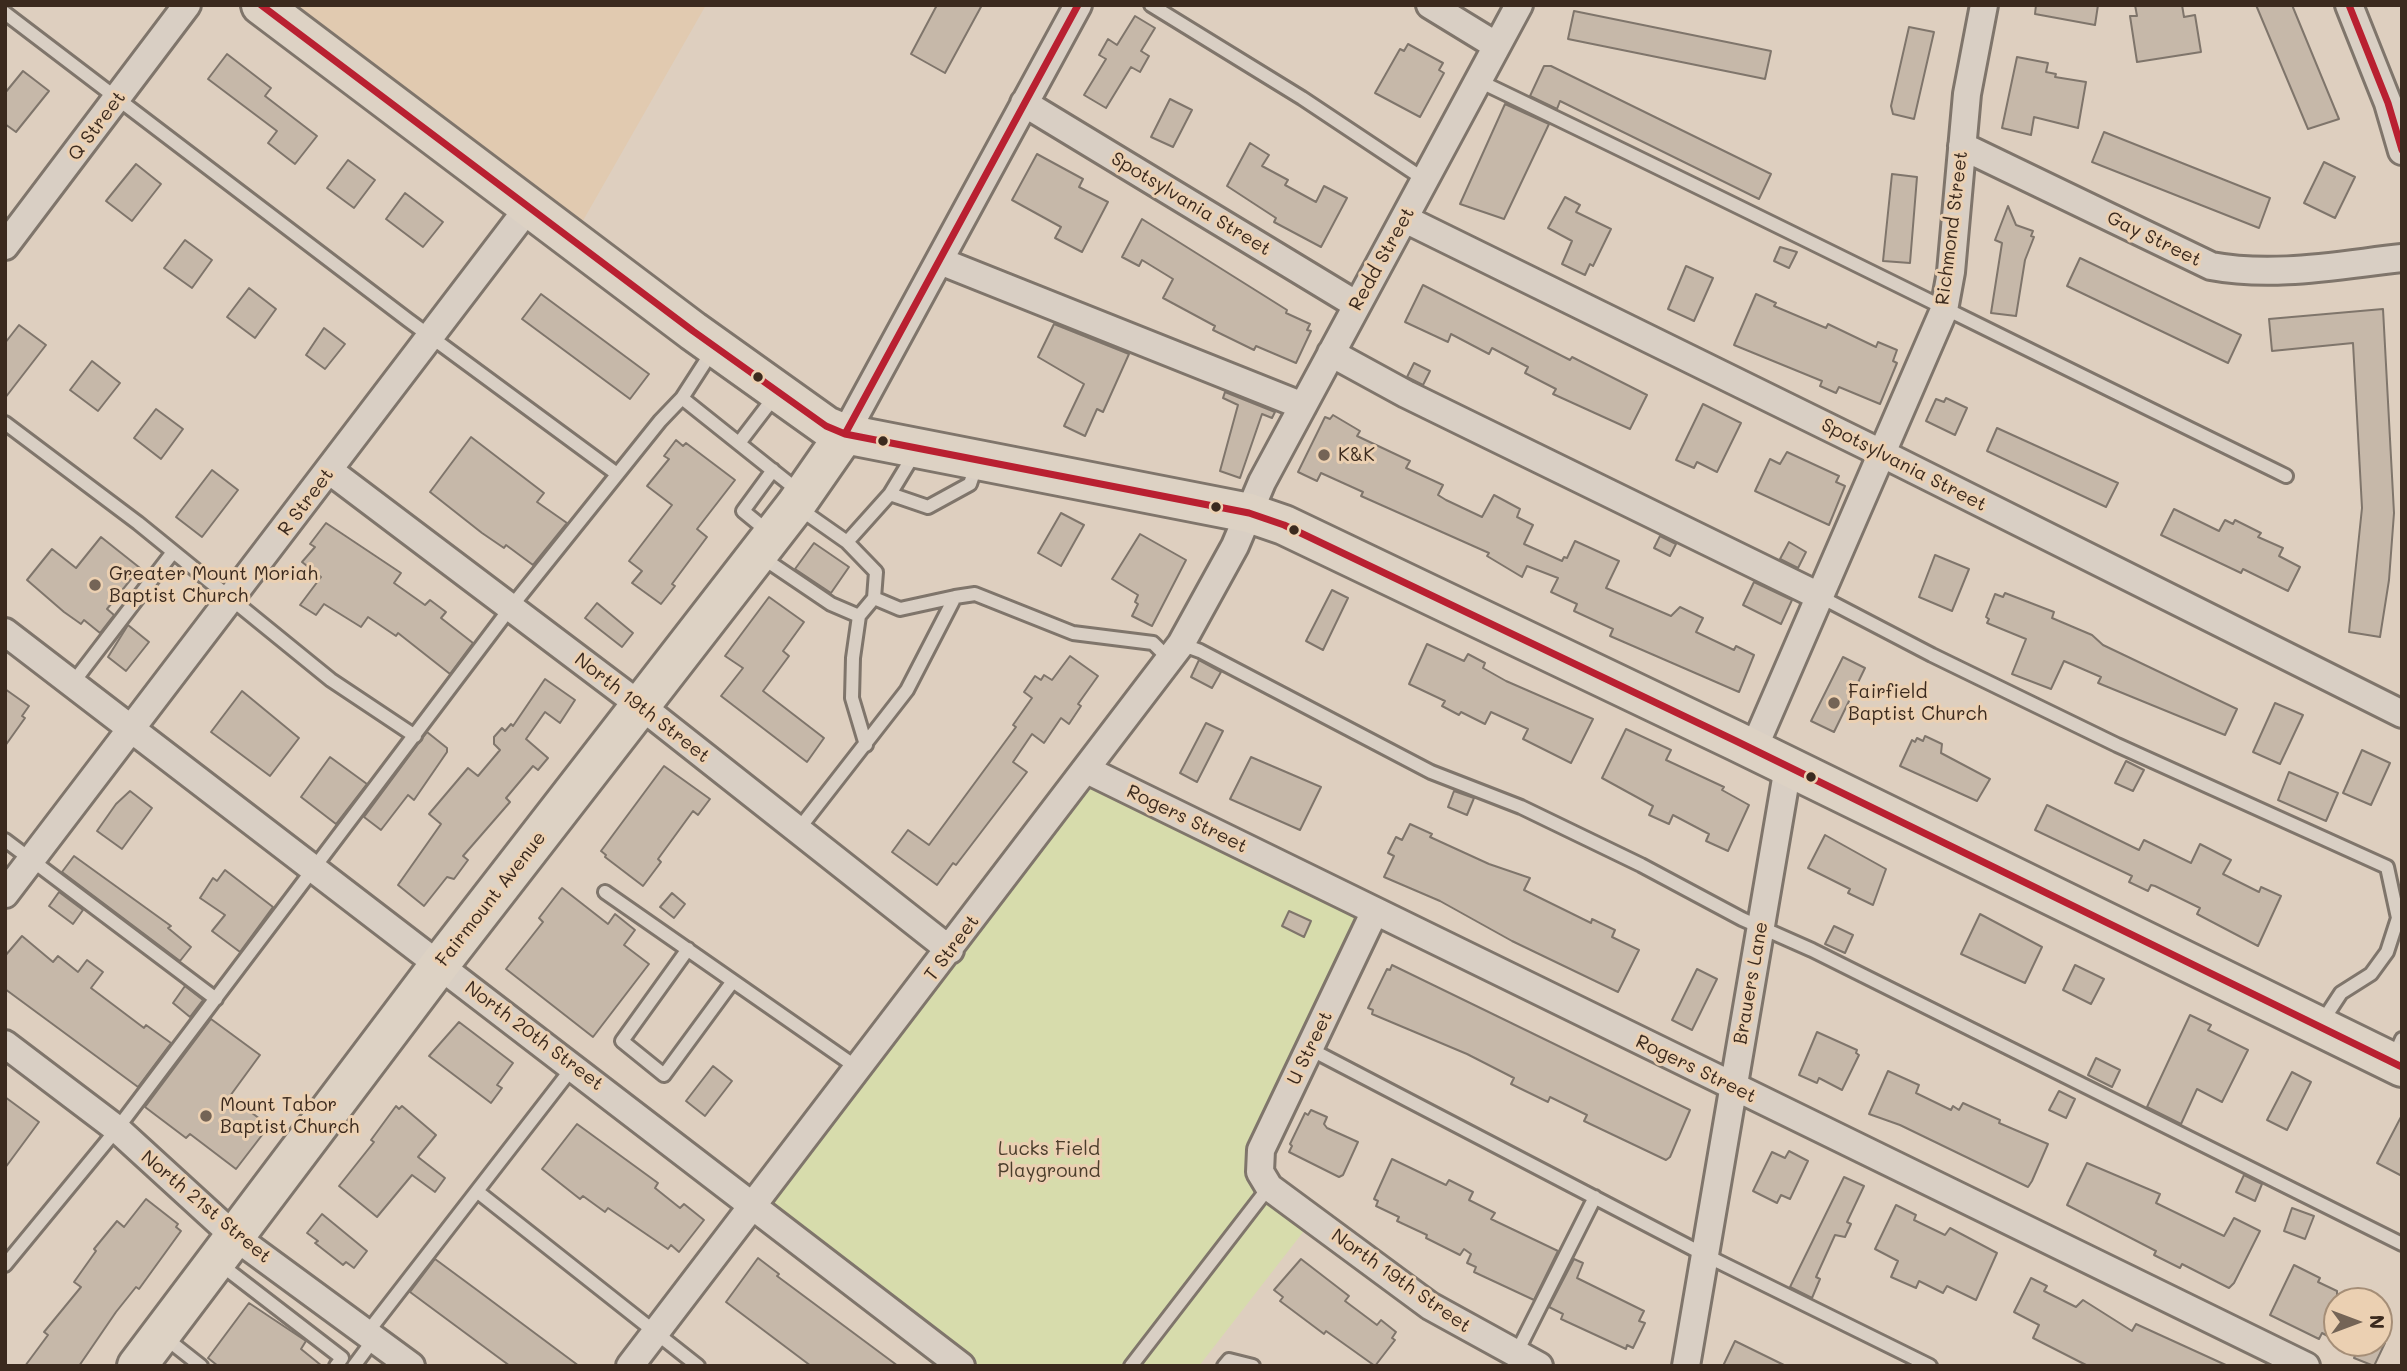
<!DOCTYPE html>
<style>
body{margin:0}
#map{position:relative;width:2407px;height:1371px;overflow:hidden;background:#decfbf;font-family:Mali,sans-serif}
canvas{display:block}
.frame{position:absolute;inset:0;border:7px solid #3b2a1e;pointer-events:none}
.north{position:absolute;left:2323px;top:1287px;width:70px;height:70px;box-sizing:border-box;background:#ebd0b2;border:2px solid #a58e77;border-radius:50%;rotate:90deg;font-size:19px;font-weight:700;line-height:28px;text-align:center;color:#3b2a1e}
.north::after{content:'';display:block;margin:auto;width:24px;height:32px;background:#746456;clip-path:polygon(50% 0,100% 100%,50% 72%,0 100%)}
</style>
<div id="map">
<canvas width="2407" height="1371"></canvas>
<div class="frame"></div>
<div class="north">N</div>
</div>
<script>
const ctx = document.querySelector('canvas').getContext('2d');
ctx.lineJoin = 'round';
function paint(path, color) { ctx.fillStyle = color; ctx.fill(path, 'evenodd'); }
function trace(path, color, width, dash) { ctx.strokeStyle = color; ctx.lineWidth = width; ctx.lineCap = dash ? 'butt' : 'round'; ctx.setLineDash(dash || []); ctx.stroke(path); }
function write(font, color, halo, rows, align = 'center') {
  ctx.font = font + ' Mali,sans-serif'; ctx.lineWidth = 6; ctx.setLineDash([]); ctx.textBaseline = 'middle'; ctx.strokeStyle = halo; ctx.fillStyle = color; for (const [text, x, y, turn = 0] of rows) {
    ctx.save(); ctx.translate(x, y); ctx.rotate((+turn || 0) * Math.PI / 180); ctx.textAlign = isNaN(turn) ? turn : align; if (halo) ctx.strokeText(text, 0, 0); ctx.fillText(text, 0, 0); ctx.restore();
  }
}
paint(new Path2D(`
 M263,5H706L572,240Z`), '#e1cab0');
paint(new Path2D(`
 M1087,769L1374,911L1256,1155L1314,1218L1199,1366H961L753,1206Z`), '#d7dcac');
const building = new Path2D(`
 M937,5H982L945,73L911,54Z
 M2036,5H2098L2095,25L2035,14Z
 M2135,5H2182L2184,17L2195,15L2201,52L2137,62L2130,16H2137Z
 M2256,5H2292L2339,119L2308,129Z
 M1574,11L1771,51L1765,79L1568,39Z
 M1135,16L1155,28L1141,51L1149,56L1140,72L1131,67L1106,108L1084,95L1106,59L1099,55L1108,39L1117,45Z
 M1909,27L1934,32L1914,119L1893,114L1891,106Z
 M1408,44L1443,63L1439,70L1444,73L1420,117L1375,93L1400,49L1404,51Z
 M227,54L271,88L265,96L317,136L295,164L268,143L277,131L208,79Z
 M2017,57L2048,63L2046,72L2056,74L2055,77L2086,82L2078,128L2034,117L2031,135L2002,128Z
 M1544,66H1551L1771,174L1759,199L1560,101L1557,109L1530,96Z
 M23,71L49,91L16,132L5,124V93Z
 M1170,99L1192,110L1173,147L1151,137Z
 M1505,104L1549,124L1504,219L1460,204Z
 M2104,132L2270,198L2259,228L2092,162Z
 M1250,143L1269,155L1262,166L1288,180L1285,185L1316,202L1324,186L1347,198L1321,247L1274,222L1276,218L1227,186Z
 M1037,154L1083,179L1079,187L1108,202L1082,252L1055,238L1061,227L1012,200Z
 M348,160L375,180L354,208L327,188Z
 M2324,162L2355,177L2335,218L2304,203Z
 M136,164L161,184L132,221L106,201Z
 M1892,174L1917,177L1910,263L1883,261Z
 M405,193L443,222L423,247L386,219Z
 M1565,197L1580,205L1576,212L1611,229L1593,266L1590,264L1585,275L1562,264L1572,241L1548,228Z
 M2008,206L2016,225L2033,231L2031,236L2034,237L2025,260L2016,316L1991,313L2002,243L1995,240Z
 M1142,219L1287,310L1286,313L1310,324L1307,330L1311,331L1296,363L1256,346L1254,350L1213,330L1215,326L1163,298L1173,279L1142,260L1139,266L1122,257Z
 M185,240L212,260L192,288L164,268Z
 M1780,247L1797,252L1789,268L1774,261Z
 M2080,258L2241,335L2228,363L2067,286Z
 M1686,266L1713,278L1694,321L1668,309Z
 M1423,285L1570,360L1572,357L1647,395L1630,429L1553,394L1556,389L1525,373L1528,367L1492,348L1489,354L1451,334L1448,342L1405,322Z
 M249,288L276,309L255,338L227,317Z
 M541,294L649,374L630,399L522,319Z
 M1756,294L1776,303L1774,306L1826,328L1828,324L1876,347L1878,342L1897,350L1893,361L1897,363L1880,404L1839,387L1836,393L1820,386L1822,381L1734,345Z
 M2383,309L2394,513L2389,580L2380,637L2349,632L2362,508L2353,343L2272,351L2269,319Z
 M1054,324L1129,354L1103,412L1097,409L1085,436L1064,426L1084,384L1038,357Z
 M19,325L46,345L5,398V343Z
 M324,328L345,344L325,369L306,355Z
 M92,361L120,383L98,411L70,390Z
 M1414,363L1430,371L1423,385L1407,377Z
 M1225,392L1275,412L1272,418L1262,414L1240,478L1220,471L1238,405L1223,398Z
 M1946,398L1967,408L1955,435L1926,421L1936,399L1944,402Z
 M1703,404L1741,423L1717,472L1697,462L1694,468L1676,460Z
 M156,409L183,429L161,459L134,438Z
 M1333,415L1360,431L1357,436L1410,461L1406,468L1443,485L1438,495L1446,500L1482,517L1494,495L1520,509L1517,517L1533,525L1524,544L1562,561L1564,557L1567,558L1575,541L1619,561L1606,588L1671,616L1680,607L1703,618L1696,632L1734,650L1736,646L1754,655L1739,692L1610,636L1613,629L1574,611L1577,604L1551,592L1558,578L1527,566L1522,577L1487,556L1489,553L1361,496L1363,492L1321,473L1317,481L1298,472L1325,417L1330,419Z
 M1997,428L2118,483L2106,507L1987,451Z
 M471,437L544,493L537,502L567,523L533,565L506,545L504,548L482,533L430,492Z
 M676,440L683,446L686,443L735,480L697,529L707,537L672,584L675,586L661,604L632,583L642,571L629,561L672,505L647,486L669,459L664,456Z
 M1787,452L1839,476L1836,482L1845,486L1829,525L1755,491L1770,459L1780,464Z
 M212,470L238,490L202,537L176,517Z
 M2174,509L2219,531L2225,520L2233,524L2235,520L2261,533L2258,537L2283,548L2279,556L2300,567L2288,591L2243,569L2241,573L2161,535Z
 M1061,513L1084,525L1061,566L1038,553Z
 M326,523L401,573L394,583L425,605L430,600L446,612L441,618L473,643L450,674L398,633L396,636L368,617L361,627L324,604L316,615L300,605L321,577L302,562L315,547L310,544Z
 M1140,534L1186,560L1152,626L1132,616L1138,604L1135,602L1138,595L1112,579Z
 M1660,536L1676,544L1670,556L1654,548Z
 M101,537L140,568L107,609L114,615L100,633L84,620L81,624L64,612L27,580L52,549L76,568Z
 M1789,542L1806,552L1798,568L1780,559Z
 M814,543L849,567L831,593L795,569Z
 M1935,555L1969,569L1952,611L1919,597Z
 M1754,582L1792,600L1781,624L1743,605Z
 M1332,590L1348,598L1323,650L1306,641Z
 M2005,593L2054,612L2052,618L2092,635L2103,645L2237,709L2225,735L2098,683L2101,677L2064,661L2051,689L2012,674L2026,639L1987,623L1989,619L1986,617L1995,594L2003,597Z
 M769,597L804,622L783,651L789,656L763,691L824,738L807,762L721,696L743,668L725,656Z
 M597,603L633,633L622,647L585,618Z
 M128,625L149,642L126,671L108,657Z
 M1427,644L1464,661L1468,654L1485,663L1483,668L1506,681L1593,719L1571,763L1523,739L1528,729L1491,712L1485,724L1461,712L1459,715L1442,706L1445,701L1409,684Z
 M1070,656L1098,676L1078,704L1081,706L1069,724L1061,718L1044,743L1032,734L1013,762L1027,772L956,865L953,863L937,885L892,852L908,830L929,845L1016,727L1013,725L1032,698L1024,692L1035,676L1041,680L1044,675L1052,680Z
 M1843,657L1865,668L1834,732L1811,721Z
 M1199,660L1221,672L1212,688L1191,677Z
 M545,679L575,700L560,723L545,712L526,739L548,758L538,770L533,766L506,798L510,802L463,856L468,860L454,879L447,877L424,906L398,885L441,824L429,814L468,768L478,776L500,750L494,744V737L502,728L505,731L511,724L513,726Z
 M5,689L29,706L22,716L25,718L5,746Z
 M242,691L299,738L270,776L211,732Z
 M2275,703L2303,715L2280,764L2253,752Z
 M1206,723L1223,731L1197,782L1180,773Z
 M1626,729L1671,750L1666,760L1724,787L1722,790L1749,805L1728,851L1706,841L1709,834L1673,815L1669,824L1649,815L1653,806L1602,778Z
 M427,732L447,748V752L414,800L408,795L381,830L364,817Z
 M1925,736L1942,744L1941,753L1990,779L1977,801L1900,766L1912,740L1915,742L1917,738L1923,741Z
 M2362,750L2390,763L2371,805L2343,793Z
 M330,757L367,784L336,824L301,797Z
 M1251,757L1321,787L1300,830L1230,799Z
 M2126,761L2144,770L2133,791L2115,783Z
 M664,766L710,799L698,815L693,811L658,859L661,862L643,886L605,857L606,855L601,851Z
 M2289,772L2338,793L2326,821L2278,800Z
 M130,791L152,808L122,849L97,831L116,804Z
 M1454,791L1474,798L1467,815L1448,807Z
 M2047,805L2139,850L2144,840L2191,863L2200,844L2231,860L2223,874L2259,892L2261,887L2281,896L2258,946L2197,914L2200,908L2155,886L2151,885L2148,891L2129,882L2132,876L2035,830Z
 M1410,824L1432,834L1430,837L1489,864L1530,878L1524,890L1591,923L1592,919L1615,930L1612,937L1639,950L1618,992L1512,941L1440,901L1384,877L1394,856L1388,853L1396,837L1402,840Z
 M1825,835L1886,869L1873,905L1848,893L1850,889L1808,868Z
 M74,856L171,926L168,928L191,947L180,961L62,872Z
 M225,870L273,907L240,952L212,931L225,915L200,898L213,878L217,881Z
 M562,888L608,924L615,914L635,930L624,945L649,964L593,1037L506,969L543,922L539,918Z
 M59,892L83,910L73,924L49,906Z
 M672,893L685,904L674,918L660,907Z
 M1289,911L1311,921L1304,937L1282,926Z
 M1980,914L2042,947L2025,983L1961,954Z
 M1834,926L1853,935L1845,953L1825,944Z
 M22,936L53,962L58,956L78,972L87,960L103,972L91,988L144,1028L146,1025L171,1043L138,1087L5,989V956Z
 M1392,965L1690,1110L1670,1157L1666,1160L1584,1121L1587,1115L1550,1097L1548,1102L1511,1084L1514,1078L1467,1054L1372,1014L1373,1010L1368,1008L1387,969L1390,970Z
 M2075,965L2104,979L2091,1004L2063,990Z
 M1697,969L1717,979L1692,1030L1672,1020Z
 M185,986L203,1000L190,1017L173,1003Z
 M2190,1015L2211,1025L2208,1030L2248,1050L2222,1102L2197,1089L2181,1124L2147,1107Z
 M211,1019L260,1055L230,1096L269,1126L236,1169L190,1134L186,1138L145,1107Z
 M459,1022L513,1063L497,1085L502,1088L491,1103L429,1056Z
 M1817,1032L1857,1050L1856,1053L1859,1055L1842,1090L1819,1078L1817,1083L1799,1075Z
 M2096,1058L2120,1070L2112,1087L2088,1075Z
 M713,1066L732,1081L705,1116L686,1101Z
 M1888,1071L1919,1085L1916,1093L1951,1110L1953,1106L1959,1110L1963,1103L2000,1120L1999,1123L2048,1144L2032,1181L2028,1187L1900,1125L1869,1114Z
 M2292,1072L2311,1082L2287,1130L2267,1120Z
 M2059,1091L2075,1099L2066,1118L2049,1110Z
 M5,1097L39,1122L5,1168Z
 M396,1106L399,1109L402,1106L436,1135L418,1157L445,1178L435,1192L412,1175L377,1217L339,1186L374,1142L371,1140Z
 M1311,1110L1327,1117L1324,1124L1327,1128L1358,1142L1343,1175L1339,1177L1289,1152L1292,1146L1290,1144L1305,1113L1308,1115Z
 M2402,1115V1176L2377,1163Z
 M577,1124L658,1183L655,1188L680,1208L684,1204L704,1220L679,1252L671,1245L668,1249L608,1208L605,1212L583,1196L580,1199L542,1169Z
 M1789,1151L1808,1161L1790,1199L1781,1195L1777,1203L1753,1191L1772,1152L1785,1158Z
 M1392,1159L1446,1185L1449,1180L1473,1192L1469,1200L1495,1213L1491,1219L1558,1251L1534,1300L1474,1272L1476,1267L1467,1263L1471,1254L1464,1249L1460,1255L1426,1238L1427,1235L1397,1221L1399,1217L1376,1206L1378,1201L1374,1199Z
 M2087,1163L2160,1194L2156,1203L2224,1236L2234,1218L2260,1231L2234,1283L2229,1288L2182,1264L2180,1268L2154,1255L2156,1251L2067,1205Z
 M2244,1175L2262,1184L2255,1201L2236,1192Z
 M1844,1177L1864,1186L1847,1222L1851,1224L1845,1237L1835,1235L1816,1277L1820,1279L1812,1298L1790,1287Z
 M146,1199L178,1224L176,1227L181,1231L139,1289L136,1287L116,1312L79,1366H25L48,1335L44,1332L81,1287L74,1282L96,1251L94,1249L117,1221L124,1227Z
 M1896,1205L1916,1215L1914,1220L1945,1235L1950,1228L1997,1253L1976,1300L1947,1286L1943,1293L1919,1281L1916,1288L1891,1277L1898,1261L1875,1249Z
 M2292,1208L2314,1216L2305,1239L2284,1231Z
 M322,1214L367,1251L354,1268L346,1262L343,1265L315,1243L318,1241L307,1233Z
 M758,1258L779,1274L777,1276L898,1366H811L726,1302Z
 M435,1259L477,1290L579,1366H510L410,1292Z
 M1301,1259L1349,1296L1345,1301L1377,1325L1381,1320L1396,1332L1392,1338L1395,1340L1375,1366L1326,1331L1324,1334L1280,1301L1283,1297L1274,1290Z
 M1574,1259L1583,1263L1577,1278L1644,1311L1639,1321L1645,1323L1633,1348L1627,1345L1626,1349L1561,1319L1563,1314L1549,1307Z
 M2294,1265L2320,1278L2318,1282L2337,1291V1341L2322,1333L2319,1339L2270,1315Z
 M2031,1278L2047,1286L2044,1291L2076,1307L2083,1300L2132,1331L2136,1324L2228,1366H2088L2033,1338L2039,1325L2014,1312Z
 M249,1303L306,1341L301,1349L322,1366H218L208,1358Z
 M1735,1341L1786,1366H1723Z
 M2361,1343H2385L2374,1366L2354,1358Z`);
paint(building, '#c6b8a9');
trace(building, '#7f756b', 2);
const service = new Path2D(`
 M1151,5L1302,98L1425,180
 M5,13L408,320L617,474
 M1479,81C1749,210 2017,345 2286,476
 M713,350L682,398L801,493
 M5,423L138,523L331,680L415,736
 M739,443L775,396
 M890,494L928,507L970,484L977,463
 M800,509L847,542L876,572L874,598L859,616L853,658L852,698L866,745
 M771,534L743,511L773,470
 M847,542L890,494L916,451
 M760,556L831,604L859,616
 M1819,596L1932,655L2117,745L2387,867L2398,918L2387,952L2371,974L2341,993L2322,1022
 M874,598L900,609L955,597
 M1181,644L1200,651L1431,772L1521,807L1641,865L1742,919L1812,950L2402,1244
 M72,684L173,552
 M798,830L907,690L955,597L975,594L1073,633L1153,643L1168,658
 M5,840L216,999
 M605,892L859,1069
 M688,949L622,1041L664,1075L733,981
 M1310,1049L1705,1255L1930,1366
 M2393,1059L2402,1039
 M478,1192L698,1366
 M220,1264L342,1358L336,1366
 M5,1265L117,1129L511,607L660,421L682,398
 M367,1333L573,1067
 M163,1336L201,1366
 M1516,1354L1595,1197
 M354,1366L374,1339
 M1131,1366L1269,1187
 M1224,1366L1229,1360L1253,1366`);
const minor = new Path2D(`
 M1430,5L1497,46
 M2349,5L2388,103L2402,151
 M1024,103L1357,305
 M1962,146L2211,266C2274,278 2338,265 2402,258
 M1405,219L1883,454L2402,714
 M5,246L187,5
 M940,261L1303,406
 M1331,353L1406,394L1819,596
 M845,434L1078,5
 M330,471L641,706L950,950
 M5,632L961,1366
 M1753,750L1944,310L1951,272L1967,94L1984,5
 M1087,770L2306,1366
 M5,894L528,208
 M1375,911L1261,1150L1260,1172L1269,1187L1430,1306L1539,1366
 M5,1044L117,1129L234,1236L411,1366
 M630,1366L1181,644L1235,546L1262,482L1519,5
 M1686,1366L1788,767`);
const primary = new Path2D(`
 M261,5L693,331L826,426L845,434L1249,513L1284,525L1736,741L2402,1067
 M137,1366L440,964L795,506L845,434`);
trace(service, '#7f756b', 18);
trace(minor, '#7f756b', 32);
trace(primary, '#7f756b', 44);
trace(service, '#d9cfc4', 12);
trace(minor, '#d9cfc4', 26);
trace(primary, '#ddd2c4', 38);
trace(new Path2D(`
 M261,5L693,331L826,426L845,434L1249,513L1284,525L1736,741L2402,1067
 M2349,5L2388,103L2402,150
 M845,434L1078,5`), '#b92031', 7);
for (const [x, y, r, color] of [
 [758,377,6,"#3b2a1e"],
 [883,441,6,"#3b2a1e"],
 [1324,455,7,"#746456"],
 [1216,507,6,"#3b2a1e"],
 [1294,530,6,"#3b2a1e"],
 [95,585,7,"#746456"],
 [1834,703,7,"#746456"],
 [1811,777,6,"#3b2a1e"],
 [206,1116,7,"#746456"]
]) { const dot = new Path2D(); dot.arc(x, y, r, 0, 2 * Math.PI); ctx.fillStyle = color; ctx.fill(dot); trace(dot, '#ebd0b2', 2.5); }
write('19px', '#3b2a1e', '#ebd0b2', [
 ["Q Street",97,126,-53],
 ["Spotsylvania Street",1191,204,31],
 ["Richmond Street",1952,228,-83],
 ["Gay Street",2154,239,26],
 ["Redd Street",1382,259,-61],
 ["Spotsylvania Street",1904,465,27],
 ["R Street",306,502,-53],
 ["North 19th Street",642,708,38],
 ["Rogers Street",1187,819,26],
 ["Fairmount Avenue",491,899,-52],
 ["T Street",952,948,-53],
 ["Brauers Lane",1751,983,-80],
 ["North 20th Street",534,1036,37],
 ["U Street",1310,1048,-64],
 ["Rogers Street",1696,1069,26],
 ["North 21st Street",206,1207,40],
 ["North 19th Street",1401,1281,35]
]);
write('19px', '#3b2a1e', '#ebd0b2', [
 ["K&K",1338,455],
 ["Greater Mount Moriah",109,574],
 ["Baptist Church",109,596],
 ["Fairfield",1848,692],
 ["Baptist Church",1848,714],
 ["Mount Tabor",220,1105],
 ["Baptist Church",220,1127]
], 'left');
write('19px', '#4a3d2b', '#ebd0b2', [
 ["Lucks Field",1049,1149],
 ["Playground",1049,1171]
]);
</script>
